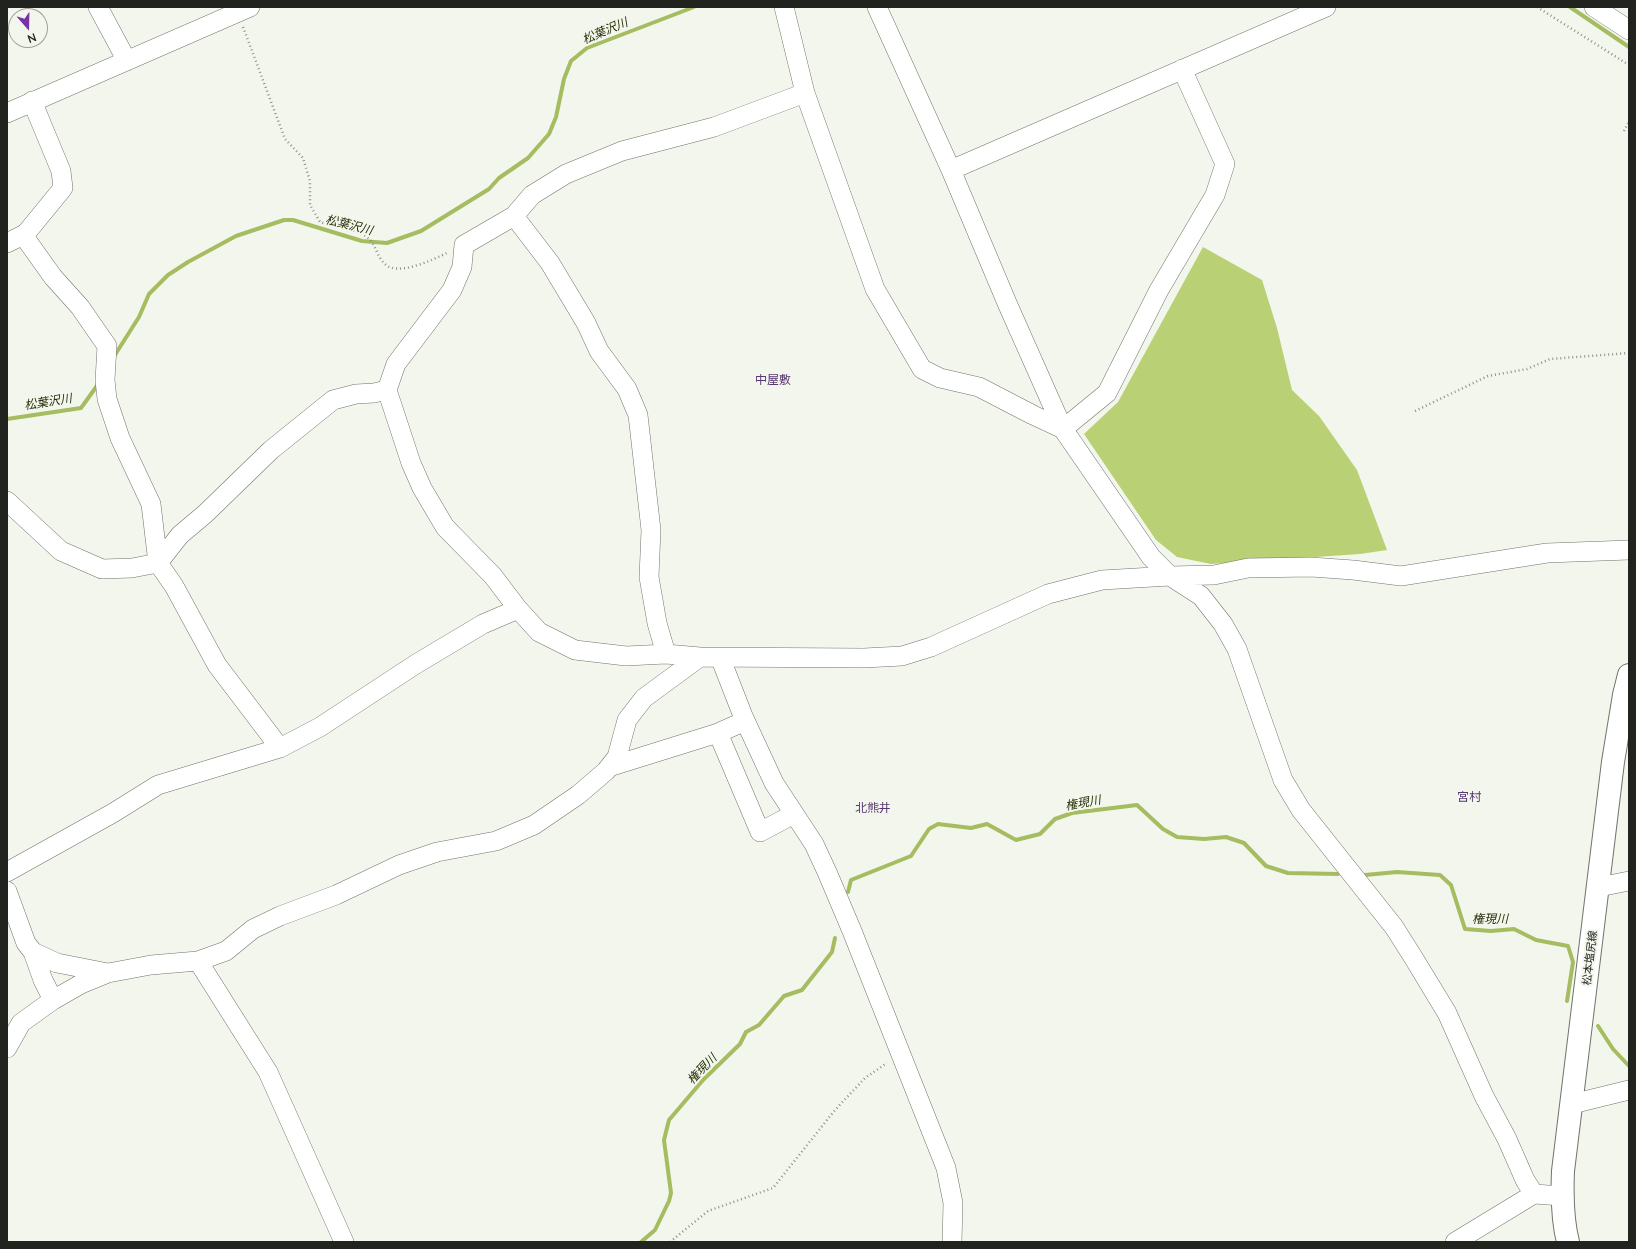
<!DOCTYPE html>
<meta charset="utf-8">
<style>
body{margin:0}
#map{position:relative;width:1636px;height:1249px;overflow:hidden;background:#f3f6ec;font-family:Lato,sans-serif}
canvas{display:block}
.frame{position:absolute;inset:0;border:8px solid #21231f;pointer-events:none}
.north{position:absolute;left:8px;top:8px;width:40px;height:40px;box-sizing:border-box;background:#f3f6ec;border:1px solid #9fa29a;border-radius:50%;rotate:160deg;font-size:11px;font-weight:700;line-height:16px;text-align:center;color:#21231f}
.north::after{content:'';display:block;margin:auto;width:14px;height:18px;background:#7833a7;clip-path:polygon(50% 0,100% 100%,50% 72%,0 100%)}
</style>
<div id="map">
<canvas width="1636" height="1249"></canvas>
<div class="frame"></div>
<div class="north">N</div>
</div>
<script>
const ctx = document.querySelector('canvas').getContext('2d');
ctx.lineJoin = 'round';
function paint(path, color) { ctx.fillStyle = color; ctx.fill(path, 'evenodd'); }
function trace(path, color, width, dash) { ctx.strokeStyle = color; ctx.lineWidth = width; ctx.lineCap = dash ? 'butt' : 'round'; ctx.setLineDash(dash || []); ctx.stroke(path); }
function write(font, color, halo, rows, align = 'center') {
  ctx.font = font + ' Lato,"Noto Sans JP",sans-serif'; ctx.lineWidth = 4; ctx.setLineDash([]); ctx.textBaseline = 'middle'; ctx.strokeStyle = halo; ctx.fillStyle = color; for (const [text, x, y, turn = 0] of rows) {
    ctx.save(); ctx.translate(x, y); ctx.rotate((+turn || 0) * Math.PI / 180); ctx.textAlign = isNaN(turn) ? turn : align; if (halo) ctx.strokeText(text, 0, 0); ctx.fillText(text, 0, 0); ctx.restore();
  }
}
paint(new Path2D(`
 M1203,247L1262,280L1277,328L1292,390L1319,416L1357,470L1387,550L1360,554L1211,564L1177,557L1156,540L1084,434L1118,402Z`), '#b9d074');
trace(new Path2D(`
 M1570,7L1629,47
 M113,358L139,317L149,294L168,275L188,262L236,236L284,220H293L362,241L387,243L421,231L489,189L499,178L528,158L549,134L556,117L564,79L571,61L587,48L694,7
 M7,419L81,408L99,383
 M1365,875L1397,872L1440,875L1451,885L1465,929L1491,931L1514,929L1536,940L1568,946L1573,962L1567,1001
 M848,892L851,880L911,856L929,829L938,824L971,828L987,824L1016,840L1040,834L1055,819L1072,813L1137,805L1163,829L1177,837L1204,839L1226,837L1244,843L1266,866L1288,873L1338,874
 M1598,1026L1613,1049L1629,1066
 M641,1242L655,1230L669,1201L671,1193L664,1140L669,1120L703,1080L740,1044L746,1032L759,1025L784,996L802,990L832,952L835,938`), '#a5bc60', 4);
const minor = new Path2D(`
 M98,7L127,61
 M784,7L805,93L875,289L922,369L940,378L979,387L1033,415L1063,429
 M877,7L951,170L1007,303L1063,429L1151,557L1170,576L1201,596L1223,624L1237,649L1283,780L1301,810L1394,927L1413,957L1447,1013L1484,1096L1507,1139L1525,1180L1534,1194L1562,1196
 M1594,7L1629,30
 M805,93L714,127L622,151L566,174L532,195L514,216L464,245L462,267L452,290L396,364L387,390L411,463L422,488L445,527L493,576L518,609L539,632L575,650L626,656L666,654L700,657L864,658L902,656L931,647L1048,594L1102,580L1170,576L1214,575L1248,568L1311,567L1353,570L1401,576L1547,553L1629,550
 M7,113L250,7
 M951,170L1326,7
 M514,216L550,263L586,323L599,351L627,389L638,415L651,530L649,577L657,623L666,654
 M23,235L53,277L80,307L107,346L105,380L107,399L120,438L151,504L158,563L174,586L217,665L280,748
 M7,243L23,235L27,232L63,188L61,171L32,101
 M1063,429L1107,393L1159,290L1215,195L1225,164L1182,69
 M7,501L61,551L102,569L132,568L158,563L180,535L205,514L271,450L333,400L356,394L374,393L387,390
 M720,657L743,716L774,783L814,844L827,872L852,931L946,1168L953,1203L952,1242
 M745,721L718,733L760,832L794,814
 M609,767L718,733
 M7,872L113,813L158,785L280,748L320,727L416,664L483,624L518,609
 M1599,887L1629,881
 M7,891L26,943L33,952L43,980L53,1000
 M33,952L57,963L108,973
 M198,961L268,1072L344,1242
 M7,1048L21,1023L53,1000L81,984L108,973L151,965L198,961L226,951L253,929L280,916L336,895L399,865L437,852L496,841L534,825L578,795L606,771L617,757L627,720L644,698L700,657
 M1572,1104L1629,1090
 M1455,1242L1534,1194`);
const major = new Path2D(`
 M1568,1242C1562,1219 1562,1195 1563,1171L1613,762L1624,695L1629,675`);
trace(minor, '#71746b', 20);
trace(major, '#71746b', 24);
trace(new Path2D(`
 M1537,7L1629,65
 M243,27L285,139L303,158L310,181V205L320,222C333,226 350,228 362,234C377,242 375,254 384,263C396,278 434,259 447,253
 M1624,131L1629,121
 M1415,411L1488,376L1527,369L1550,359L1629,353
 M670,1242L708,1211L773,1188L835,1110L865,1078L887,1063`), '#8e918a', 2.5, [1, 3]);
trace(minor, '#fff', 19);
trace(major, '#fff', 22);
write('11px', '#21231f', '#f3f6ec', [
 ["松本塩尻線",1590,958,-83]
]);
write('italic 12px', '#283109', '#f3f6ec', [
 ["松葉沢川",605,31,-23],
 ["松葉沢川",349,225,14],
 ["松葉沢川",48,402,-9],
 ["権現川",1083,803,-10],
 ["権現川",1490,919],
 ["権現川",702,1069,-46]
]);
write('12px', '#583872', '#f3f6ec', [
 ["中屋敷",773,380],
 ["宮村",1469,797],
 ["北熊井",873,808]
]);
</script>
